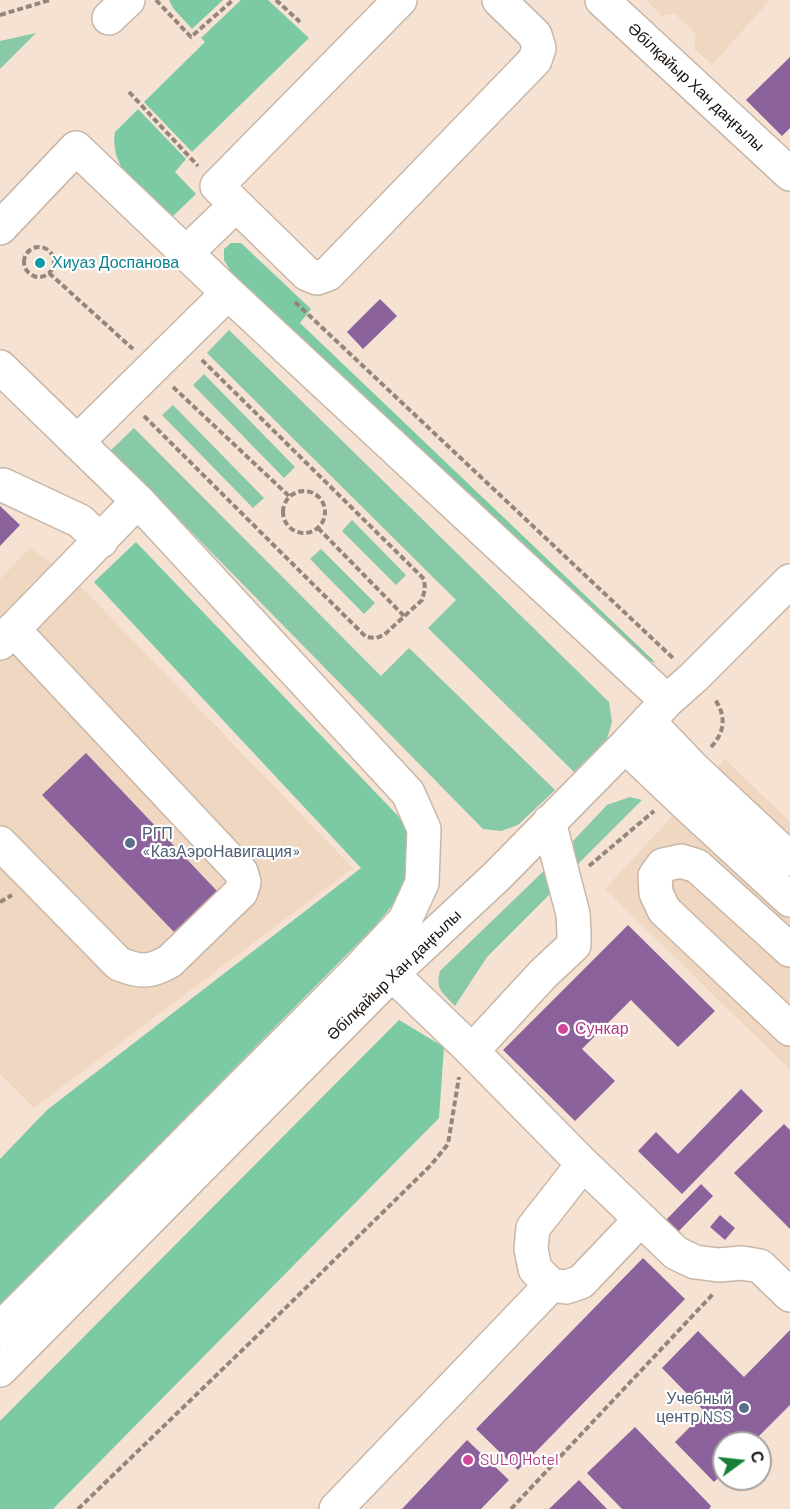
<!DOCTYPE html>
<meta charset="utf-8">
<style>
body{margin:0}
#map{position:relative;width:790px;height:1509px;overflow:hidden;background:#f6e2d2;font-family:Barlow,sans-serif}
canvas{display:block}
.north{position:absolute;left:712px;top:1431px;width:60px;height:60px;box-sizing:border-box;background:#fff;border:2px solid #a4a19f;border-radius:50%;rotate:75deg;font-size:16px;font-weight:700;line-height:24px;text-align:center;color:#1b140f}
.north::after{content:'';display:block;margin:auto;width:21px;height:27px;background:#178034;clip-path:polygon(50% 0,100% 100%,50% 72%,0 100%)}
</style>
<div id="map">
<canvas width="790" height="1509"></canvas>
<div class="north">С</div>
</div>
<script>
const ctx = document.querySelector('canvas').getContext('2d');
ctx.lineJoin = 'round';
function paint(path, color) { ctx.fillStyle = color; ctx.fill(path, 'evenodd'); }
function trace(path, color, width, dash) { ctx.strokeStyle = color; ctx.lineWidth = width; ctx.lineCap = dash ? 'butt' : 'round'; ctx.setLineDash(dash || []); ctx.stroke(path); }
function write(font, color, halo, rows, align = 'center') {
  ctx.font = font + ' Barlow,sans-serif'; ctx.lineWidth = 4.5; ctx.setLineDash([]); ctx.textBaseline = 'middle'; ctx.strokeStyle = halo; ctx.fillStyle = color; for (const [text, x, y, turn = 0] of rows) {
    ctx.save(); ctx.translate(x, y); ctx.rotate((+turn || 0) * Math.PI / 180); ctx.textAlign = isNaN(turn) ? turn : align; if (halo) ctx.strokeText(text, 0, 0); ctx.fillText(text, 0, 0); ctx.restore();
  }
}
paint(new Path2D(`
 M646,0H770L712,65L694,48L696,34L674,13L662,16Z
 M30,548L68,575L89,595L353,868L34,1108L0,1074V579Z
 M725,759L790,822V1070L605,889Z`), '#f0d7c1');
paint(new Path2D(`
 M36,33L0,69V41Z
 M229,330L609,702L612,722L607,739L574,772L428,628L456,600L207,353Z
 M204,374L295,467L284,478L193,385Z
 M173,405L264,498L253,508L162,415Z
 M134,428L381,676L409,648L555,790L518,825L501,831L483,829L111,450Z
 M352,520L406,575L396,585L342,531Z
 M321,549L375,603L364,614L310,559Z
 M630,797L642,800L577,865L573,841L607,805Z
 M550,865L556,888L487,957L455,1006C443,993 435,990 440,971Z`), '#88c9a8');
paint(new Path2D(`
 M169,0H223L192,29L173,8Z
 M241,0H268L309,38L192,152L144,102L205,42L201,38Z
 M138,109L186,159L175,172L196,194L171,218L122,169L116,155L114,141L115,132Z
 M231,243H241L311,309L300,323L656,663L635,656L231,272L224,260V249Z
 M136,542L400,818L412,841V872L402,894L375,926L0,1305V1159L47,1110L361,868L94,582Z
 M399,1020L444,1047L439,1118L53,1509H0V1421Z`), '#7bcaa3');
paint(new Path2D(`
 M790,57V128L782,136L746,100Z
 M380,299L397,316L363,349L347,332Z
 M0,506L20,525L0,546Z
 M86,753L217,891L174,932L42,795Z
 M628,925L715,1011L678,1047L631,1000L582,1049L615,1081L575,1121L503,1050Z
 M741,1089L763,1111L682,1194L638,1151L656,1132L678,1154Z
 M784,1124L790,1130V1229L734,1173Z
 M701,1184L713,1196L677,1233L665,1221Z
 M720,1215L735,1228L725,1240L710,1227Z
 M643,1258L685,1299L518,1470L476,1429Z
 M790,1330V1405L752,1443H724V1472L714,1482L675,1442L705,1412L662,1368L698,1331L744,1377Z
 M635,1427L711,1506L709,1509H622L587,1473Z
 M467,1440L509,1480L481,1509H402Z
 M579,1480L607,1509H549Z`), '#8b629b');
const minor = new Path2D(`
 M400,0L217,186L307,274L317,278L328,274L535,60L539,48L535,35L499,0
 M602,0L790,174
 M109,18L128,0
 M0,228L76,148L228,293L667,701
 M186,253L236,205
 M0,367L138,501L408,793L424,829L422,883L405,920L355,973L0,1329
 M77,442L228,293
 M3,485L80,521L101,541
 M0,643L138,501
 M648,721L692,767L790,859
 M625,746L685,803L790,900
 M0,843L119,964C140,972 150,973 170,961L241,892L244,882L241,872L13,629
 M790,950L697,866L681,861L663,865L655,876L656,893L664,910L790,1029
 M392,974L465,1044L583,1164L676,1253L695,1262L719,1265L742,1263L760,1266L790,1295
 M472,1051L543,974L574,945V933L573,914L549,822
 M551,1285L535,1269L531,1249L533,1228L583,1164
 M0,1370L392,974L497,876L625,746L667,701L694,677L790,581
 M336,1509L551,1285L566,1287L581,1282L640,1220`);
trace(minor, '#c8b6a6', 36);
trace(new Path2D(`
 M156,0L191,37L233,0
 M276,0L300,22
 M0,15L50,0
 M129,92L198,166
 M24 262a15 15 0 1 1 30 0a15 15 0 1 1-30 0Z
 M49,273L133,349
 M295,302L674,659
 M173,387L290,497
 M144,416L366,637L376,638L384,635L422,600L425,589L424,579L201,359
 M283 512a21 21 0 1 1 42 0a21 21 0 1 1-42 0Z
 M318,528L404,616
 M711,747C726,731 726,715 714,698
 M589,866L654,811
 M0,902L12,895
 M78,1509L261,1332L431,1165L448,1144L459,1077
 M511,1509L713,1294`), '#94867b', 4, [6, 3]);
trace(minor, '#fff', 33);
for (const [x, y, r, color] of [
 [40,263,6,"#0f9aa8"],
 [130,843,6,"#5c6f8a"],
 [563,1029,6,"#d1479c"],
 [744,1408,6,"#5c6f8a"],
 [468,1460,6,"#d1479c"]
]) { const dot = new Path2D(); dot.arc(x, y, r, 0, 2 * Math.PI); ctx.fillStyle = color; ctx.fill(dot); trace(dot, '#fff', 2); }
write('16px', '#1b140f', '#fff', [
 ["Әбілқайыр Хан даңғылы",696,87,43],
 ["Әбілқайыр Хан даңғылы",394,975,-44]
]);
write('16px', '#0d838f', '#fff', [
 ["Хиуаз Доспанова",52,263]
], 'left');
write('16px', '#4e5e75', '#fff', [
 ["РГП",142,834],
 ["«КазАэроНавигация»",142,852],
 ["Учебный",732,1399,"right"],
 ["центр NSS",732,1417,"right"]
], 'left');
write('16px', '#b23c85', '#fff', [
 ["Сункар",575,1029],
 ["SULO Hotel",480,1460]
], 'left');
</script>
